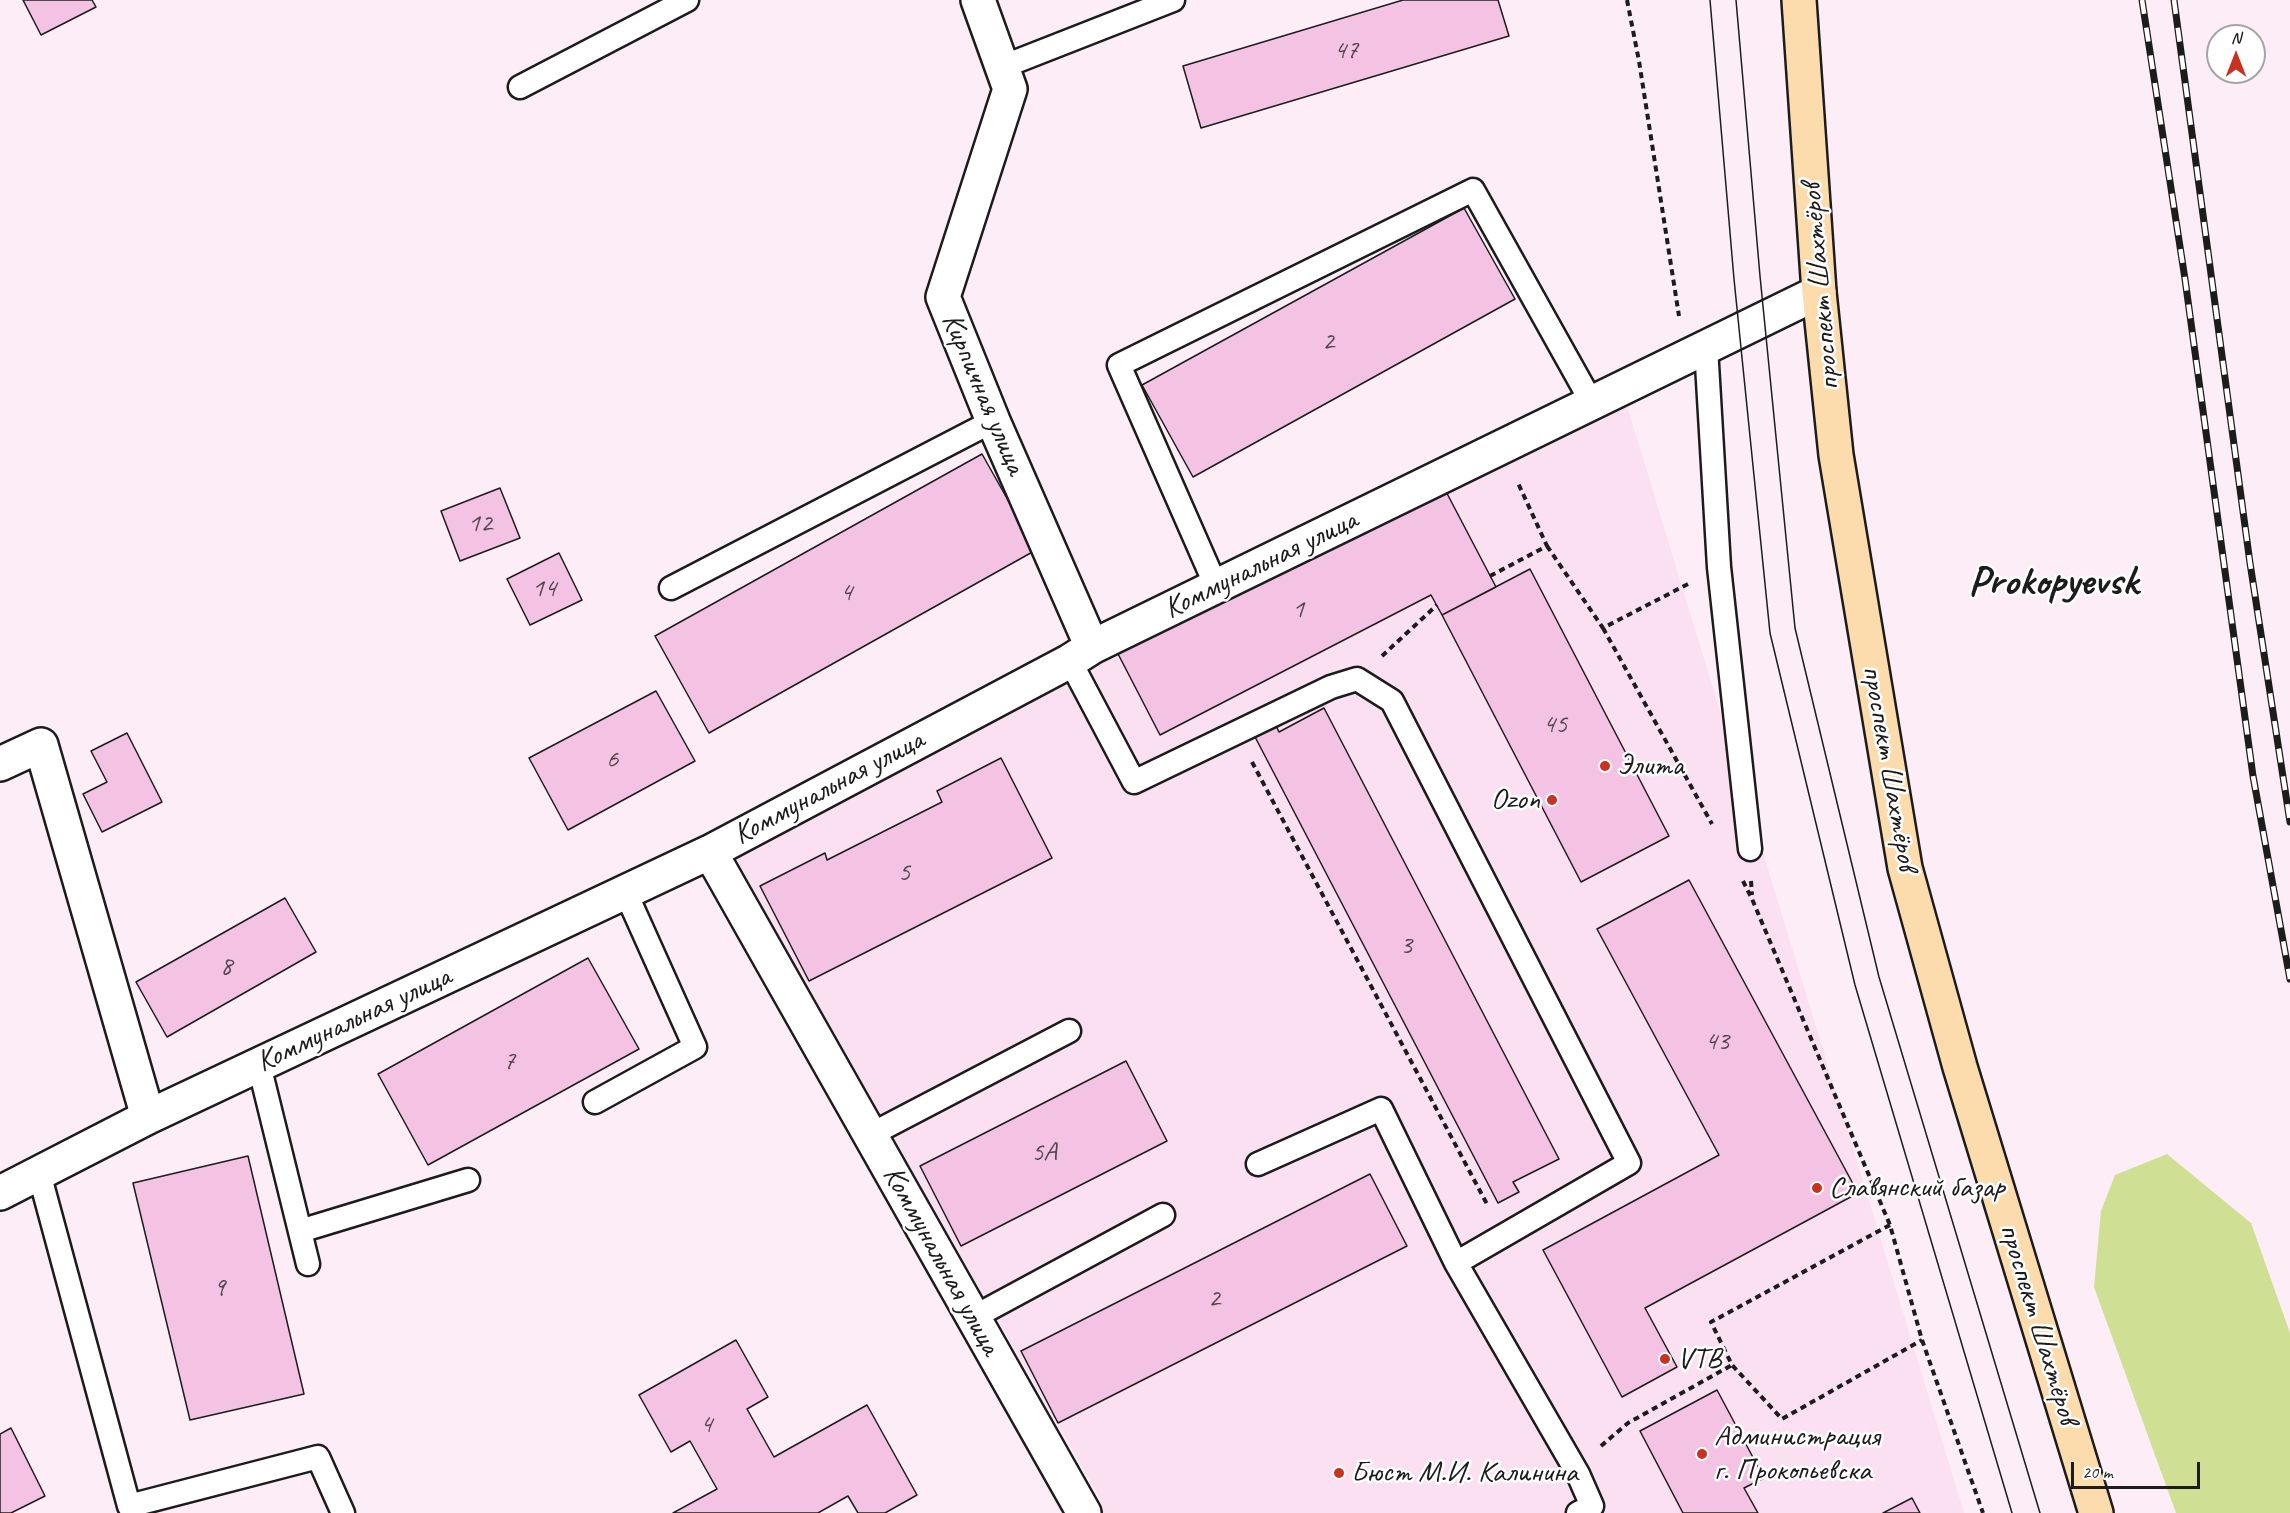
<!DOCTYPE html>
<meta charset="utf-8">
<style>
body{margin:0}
#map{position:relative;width:2290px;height:1513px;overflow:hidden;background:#fcedf7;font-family:Caveat,sans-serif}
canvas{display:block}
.north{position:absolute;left:2206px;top:24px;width:60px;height:60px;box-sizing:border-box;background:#fff;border:2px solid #a4a4a4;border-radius:50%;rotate:0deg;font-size:16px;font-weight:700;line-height:24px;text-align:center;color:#1c1c1c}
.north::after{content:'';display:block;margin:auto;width:21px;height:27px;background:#c8321e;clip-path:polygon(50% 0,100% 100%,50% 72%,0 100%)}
.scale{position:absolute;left:2071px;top:1462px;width:129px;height:27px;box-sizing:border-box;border:3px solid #1c1c1c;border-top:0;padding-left:8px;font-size:18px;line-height:21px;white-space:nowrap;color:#1c1c1c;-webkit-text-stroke:4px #fff;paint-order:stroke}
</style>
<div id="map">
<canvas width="2290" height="1513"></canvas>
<div class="north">N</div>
<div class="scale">20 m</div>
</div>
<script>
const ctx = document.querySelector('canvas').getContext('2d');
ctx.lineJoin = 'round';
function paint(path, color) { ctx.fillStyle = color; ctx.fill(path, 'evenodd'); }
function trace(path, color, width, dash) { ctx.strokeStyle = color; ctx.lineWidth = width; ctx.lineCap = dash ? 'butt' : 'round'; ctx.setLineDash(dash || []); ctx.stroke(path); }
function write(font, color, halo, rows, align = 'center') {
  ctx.font = font + ' Caveat,sans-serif'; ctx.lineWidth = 5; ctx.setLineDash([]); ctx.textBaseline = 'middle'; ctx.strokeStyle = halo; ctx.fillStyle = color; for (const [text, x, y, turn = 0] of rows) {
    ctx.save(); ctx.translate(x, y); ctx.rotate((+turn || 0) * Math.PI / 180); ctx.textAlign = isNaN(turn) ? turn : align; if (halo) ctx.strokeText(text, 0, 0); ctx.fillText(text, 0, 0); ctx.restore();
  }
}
paint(new Path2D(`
 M1623,393L1964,1513H1073L1101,1500L729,853L1086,660Z`), '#fae0f1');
paint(new Path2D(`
 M2167,1154L2251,1223L2290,1333V1513H2176L2094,1287L2101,1211L2115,1175Z`), '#cfe095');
const building = new Path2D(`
 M23,0H92L96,7L41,35Z
 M1403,0H1498L1509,36L1201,128L1183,66Z
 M1464,208L1515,299L1193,477L1142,385Z
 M982,454L1036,550L709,733L655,636Z
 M1441,482L1496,587L1442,615L1431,595L1160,735L1116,650Z
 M500,488L520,538L460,561L441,511Z
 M559,553L582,600L530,625L507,579Z
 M1530,569L1669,836L1581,882L1442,615Z
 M656,691L695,761L568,830L529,758Z
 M1324,708L1559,1159L1513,1182L1519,1192L1498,1203L1253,733L1274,722L1279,732Z
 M127,733L162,802L102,832L83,794L107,782L91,751Z
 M1001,758L1052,858L809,981L760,886L825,853L827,860L942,802L937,791Z
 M1689,880L1858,1193L1645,1308L1677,1367L1622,1397L1543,1250L1719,1155L1597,929Z
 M285,898L316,952L167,1037L136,982Z
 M588,958L639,1049L428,1165L378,1074Z
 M1126,1061L1167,1141L961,1246L920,1166Z
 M248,1156L304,1394L190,1420L133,1183Z
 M1370,1174L1407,1246L1058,1423L1021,1351Z
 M736,1340L768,1397L747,1409L774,1457L867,1405L917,1495L885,1513H858L848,1496L818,1513H673L717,1489L690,1441L671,1452L639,1395Z
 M1717,1390L1764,1478L1744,1488L1758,1513H1683L1640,1431Z
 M11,1428L45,1496L11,1513H0V1434Z
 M1912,1498L1920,1513H1883Z`);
paint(building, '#f4c3e4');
trace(building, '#1c1c1c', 1.5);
const lane = new Path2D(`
 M1002,67L1173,0
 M520,87L687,0
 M1706,347L1719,567L1750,849
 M1216,586L1119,365L1473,190L1592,403
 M671,588L993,421
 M1070,661L1134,782L1331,687L1357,679L1392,701L1629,1163L1456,1263L1578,1474L1592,1506L1578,1513
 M259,1065L308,1264
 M595,1102L695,1047L625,891
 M870,1135L1069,1031
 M1258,1164L1381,1109L1456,1263
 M39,1173L129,1506L318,1457L343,1513
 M300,1231L468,1180
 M974,1317L1163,1215`);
const street = new Path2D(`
 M978,0L1010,89L943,297L993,421L1092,647
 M0,764L41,745L148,1117
 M710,852L1084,1513
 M0,1193L148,1117L710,852L1070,661L1092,647L1819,292`);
const primary = new Path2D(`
 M1799,0L1819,292L1836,455L1905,868L1960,1067L2096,1513`);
trace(lane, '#1c1c1c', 27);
trace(street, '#1c1c1c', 38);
trace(primary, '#1c1c1c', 38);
trace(new Path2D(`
 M1627,0L1639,61L1679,316
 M1547,546L1603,628L1688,584
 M1490,576L1547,546L1518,483
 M1603,628L1712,824
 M1382,656L1437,605
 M1252,762L1488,1206
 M1743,881L1752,899L1890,1225L1922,1340L1983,1513
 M1751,881L1752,895
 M1890,1225L1711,1322L1732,1365L1782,1419L1922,1340
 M1601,1446L1628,1423L1732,1365`), '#1c1c1c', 4, [6, 4.5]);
trace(lane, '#fff', 22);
trace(street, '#fff', 33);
trace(primary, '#fcdcac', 33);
trace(new Path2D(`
 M1710,0L1734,279L1770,633L1855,985L2012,1513
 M1736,0L1760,276L1795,628L1879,977L2040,1513`), '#1c1c1c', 1.5);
const rail = new Path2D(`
 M2142,0L2185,279L2253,776L2290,979
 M2174,0L2250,563L2290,822`);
trace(rail, '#1c1c1c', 7);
trace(rail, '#fff', 4.5, [14]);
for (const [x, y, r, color] of [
 [1605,766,6,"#c8321e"],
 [1552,800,6,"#c8321e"],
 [1817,1188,6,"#c8321e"],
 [1665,1359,6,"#c8321e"],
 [1702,1454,6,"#c8321e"],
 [1339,1473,6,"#c8321e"]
]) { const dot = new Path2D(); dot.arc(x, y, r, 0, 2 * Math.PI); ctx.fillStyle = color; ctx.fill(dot); trace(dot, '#fff', 2); }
write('27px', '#52464e', null, [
 ["47",1346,51],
 ["2",1328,342],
 ["12",480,524],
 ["14",544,589],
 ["4",846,593],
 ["1",1298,610],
 ["45",1555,725],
 ["6",612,760],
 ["5",904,873],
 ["3",1406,946],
 ["8",226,967],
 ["43",1717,1042],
 ["7",509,1062],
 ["5А",1044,1153],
 ["9",219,1288],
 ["2",1214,1299],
 ["4",706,1425]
]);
write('30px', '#1c1c1c', '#fff', [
 ["проспект Шахтёров",1821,287,-95],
 ["Кирпичная улица",983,394,67],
 ["Коммунальная улица",1261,565,-26],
 ["проспект Шахтёров",1889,768,80],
 ["Коммунальная улица",829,788,-28],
 ["Коммунальная улица",354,1020,-25],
 ["Коммунальная улица",941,1261,61],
 ["проспект Шахтёров",2038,1324,73]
]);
write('30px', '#1c1c1c', '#fff', [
 ["Элита",1617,766],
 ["Ozon",1540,800,"right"],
 ["Славянский базар",1829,1188],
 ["VTB",1677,1359],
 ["Администрация",1714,1437],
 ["г. Прокопьевска",1714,1471],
 ["Бюст М.И. Калинина",1351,1473]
], 'left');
write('bold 42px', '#1c1c1c', '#fff', [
 ["Prokopyevsk",2053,583]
]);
</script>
